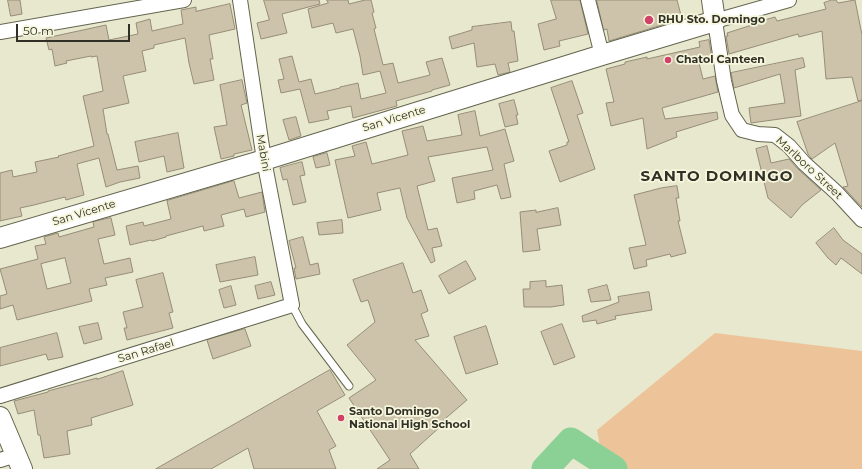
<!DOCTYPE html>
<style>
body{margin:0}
#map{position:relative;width:862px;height:469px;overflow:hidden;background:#e8e8cf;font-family:Montserrat,sans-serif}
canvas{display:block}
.scale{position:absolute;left:16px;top:24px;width:114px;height:18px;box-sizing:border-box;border:2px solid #303026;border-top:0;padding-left:5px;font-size:12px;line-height:14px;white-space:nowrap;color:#303026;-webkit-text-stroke:3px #f5f6dc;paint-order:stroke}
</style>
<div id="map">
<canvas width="862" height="469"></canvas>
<div class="scale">50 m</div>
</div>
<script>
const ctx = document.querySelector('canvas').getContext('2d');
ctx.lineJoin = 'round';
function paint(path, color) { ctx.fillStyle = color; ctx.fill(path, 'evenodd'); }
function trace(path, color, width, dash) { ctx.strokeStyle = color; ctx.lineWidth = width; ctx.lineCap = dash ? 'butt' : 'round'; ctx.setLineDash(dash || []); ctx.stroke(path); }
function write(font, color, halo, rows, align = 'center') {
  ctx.font = font + ' Montserrat,sans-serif'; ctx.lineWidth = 3.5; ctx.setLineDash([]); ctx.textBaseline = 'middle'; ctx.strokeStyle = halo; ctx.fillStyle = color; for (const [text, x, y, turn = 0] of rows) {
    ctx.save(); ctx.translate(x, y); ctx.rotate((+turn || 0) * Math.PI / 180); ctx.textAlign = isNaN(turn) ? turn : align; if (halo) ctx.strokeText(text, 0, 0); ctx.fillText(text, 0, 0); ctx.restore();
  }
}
paint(new Path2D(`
 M715,333L862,351V469H604L597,430Z`), '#edc499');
trace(new Path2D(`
 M545,469L571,441L614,469`), '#8bd196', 27);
const building = new Path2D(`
 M8,0H20L22,14L11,16Z
 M264,0H319L320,4L282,14L287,33L261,39L257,23L269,20Z
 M327,0H348L349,4L365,0H371L374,12L372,13L376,28L374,29L383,65L393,63L398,83L430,75L426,62L442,58L450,85L432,90V91L396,101L397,106L353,118L351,106L327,111L329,119L309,123L300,89L281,93L278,80L284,79L279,59L292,56L299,82L311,79L315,94L340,88V87L358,83L361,99L386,93L380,71L363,75L360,56L353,29L336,33L333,23L312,28L308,9L328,3Z
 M551,0H580L588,34L559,41L560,46L544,50L538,24L556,19Z
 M597,0H677L682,19L609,41L607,29L604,30Z
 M832,0H836L838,3L855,0L862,35V100L858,101L852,77L826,79L822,31L799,37L798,34L729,54L726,36H728L727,33L755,24L754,23L775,17L777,21L826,9L824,3Z
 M230,4L235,29L209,35L213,59H210L214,80L194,84L189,63L185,38L154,45V48L142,51L146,71L123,76L129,103L103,109L107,134H108L117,170L138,166L140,178L120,182L106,187L99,158L77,164L84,195L66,200L65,197L34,205L20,208L22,216L0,221V173L12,170L13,177L37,172L35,162L59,157L58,156L94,146L83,96L103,91L97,56L91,57V56L66,61L67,63L55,66L52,49L49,50L46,38L106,25L109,40L138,34L136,23L150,19L152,31L183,24L181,10L196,7V11Z
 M511,22L512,31H514L518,61L508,63L510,72L498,75L495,64L477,67L474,43L452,49L449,37L472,30V27Z
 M709,40L712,59L699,63L703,79L715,76L718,92L662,108L665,119L717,112L718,119L676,132L677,137L647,149L643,118L611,126L606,103L614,102L606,69L625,64V62L647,57V59L700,47L699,42Z
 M803,58L805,67L795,70L801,116L751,123L749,108L785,103L780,74L734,88L731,73Z
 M242,80L247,103L241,105L252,150L234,154V156L221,159L214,127L227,125L220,85Z
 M572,81L583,113L577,115L595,169L560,182L549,151L567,145V142H569L551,88Z
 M514,100L518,115H516L518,124L505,127L499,104Z
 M862,101V207L843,187L848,186L835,143L812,159L808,154L797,122Z
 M475,111L480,136L505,129L514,161L504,164L511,197L501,199L497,185L474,191L475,199L457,203L452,178L493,170L487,147L428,157L435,181L417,186L428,230L437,228L442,246L432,248L435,261L431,263L407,218L400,188L377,193L381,210L348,218L335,160L355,156L352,146L366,142L372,164L408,155L402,131L423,126L427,141L462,135L458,115Z
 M296,117L301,136L289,140L283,120Z
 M178,133L184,168L167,172L164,156L139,162L135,142Z
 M767,146L771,163L789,159L798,169L821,190L802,205L791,218L768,198L756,149Z
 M327,153L330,165L316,168L313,157Z
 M302,162L305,175L300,176L306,202L293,205L287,179L283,180L280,168Z
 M234,181L239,198L262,192L265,212L246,217L244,209L221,215L224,226L204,231L203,226L166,236V237L152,241L151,240L130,245L126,226L143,222L144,226L171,219L167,201Z
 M677,186L679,198H676L680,221H678L686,253L671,257L670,254L646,260L647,266L634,269L629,248L646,245L634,195L661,188Z
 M558,208L561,225L537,229L540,250L523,252L520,212L536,210V212Z
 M111,218L115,235L98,239L104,264L130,258L133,272L105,278L107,285L89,289L92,301L17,320L13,305L0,309V296L7,294L0,269L38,259L35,246L46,244L44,237L58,233L59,237L94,227L93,222ZM65,258L71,283L47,289L41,264Z
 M342,220L343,233L319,235L317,223Z
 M834,228L843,240L862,254V274L841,258L836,265L828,258L816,243Z
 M303,237L310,265L318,263L320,274L296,279L294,268H296L289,241Z
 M255,257L258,275L220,282L216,265Z
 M466,261L476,279L449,294L439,276Z
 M403,263L413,293L421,290L428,311L421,314L429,336L415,340L467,400L439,424L441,426L410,454L419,469H377L390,460L349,398L376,380L347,345L375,322L368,300L361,302L353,280Z
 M163,273L173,312L169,313L173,328L127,340L124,328H127L123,312L143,307L136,280Z
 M546,281V287L562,285L564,305L551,307H524L523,289H530V282Z
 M271,282L275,295L258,299L255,286Z
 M607,285L611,300L591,302L588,290Z
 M231,286L236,305L224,308L219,290Z
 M649,292L652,310L615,316L616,319L597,324L596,320L583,322L582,316L619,302L618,297Z
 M98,323L102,339L84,344L79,327Z
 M562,324L575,357L554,365L541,332Z
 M486,326L498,364L466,374L454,337Z
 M245,329L251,346L213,359L207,340Z
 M57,333L63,357L48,360L46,354L0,366V348Z
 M330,370L345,395L317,411L336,446L329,450L336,469H254L248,448L211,469H156Z
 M123,371L133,405L91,418L92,425L67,431L70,454L44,458L40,435H38L34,410L18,414L14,401L48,392V391L97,378V379Z`);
paint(building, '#cdc3ab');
trace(building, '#968d77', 1);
const service = new Path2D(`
 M292,305L302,324L349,386`);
const minor = new Path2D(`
 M588,0L602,55
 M789,0L715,21L724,81L732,115L742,130L758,134L775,135L789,146L804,163L837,193L862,220
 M0,32L184,0
 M0,396L292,305L264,160L240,0
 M0,460L16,455`);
const secondary = new Path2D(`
 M0,238L264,160L602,55L715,21L712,0
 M0,417L22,469`);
trace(service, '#64654e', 9);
trace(minor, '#64654e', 16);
trace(secondary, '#64654e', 22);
trace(service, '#fff', 7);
trace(minor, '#fff', 14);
trace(secondary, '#fff', 20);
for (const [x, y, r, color] of [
 [649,20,5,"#d0426a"],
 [668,60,4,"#d0426a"],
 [341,418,4,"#d0426a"]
]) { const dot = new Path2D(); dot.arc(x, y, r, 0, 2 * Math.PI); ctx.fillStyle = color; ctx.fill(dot); trace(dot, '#f5f6dc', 1.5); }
write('bold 11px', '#303026', '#f5f6dc', [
 ["RHU Sto. Domingo",658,20],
 ["Chatol Canteen",676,60],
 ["Santo Domingo",349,412],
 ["National High School",349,425]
], 'left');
write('11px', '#303026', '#f5f6dc', [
 ["San Vicente",394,119,-17],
 ["Mabini",263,153,80],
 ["Marlboro Street",809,168,43],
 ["San Vicente",84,213,-17],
 ["San Rafael",146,351,-17]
]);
ctx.letterSpacing = '1px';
write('bold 15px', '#303026', '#f5f6dc', [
 ["SANTO DOMINGO",717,177]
]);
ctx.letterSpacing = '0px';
</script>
